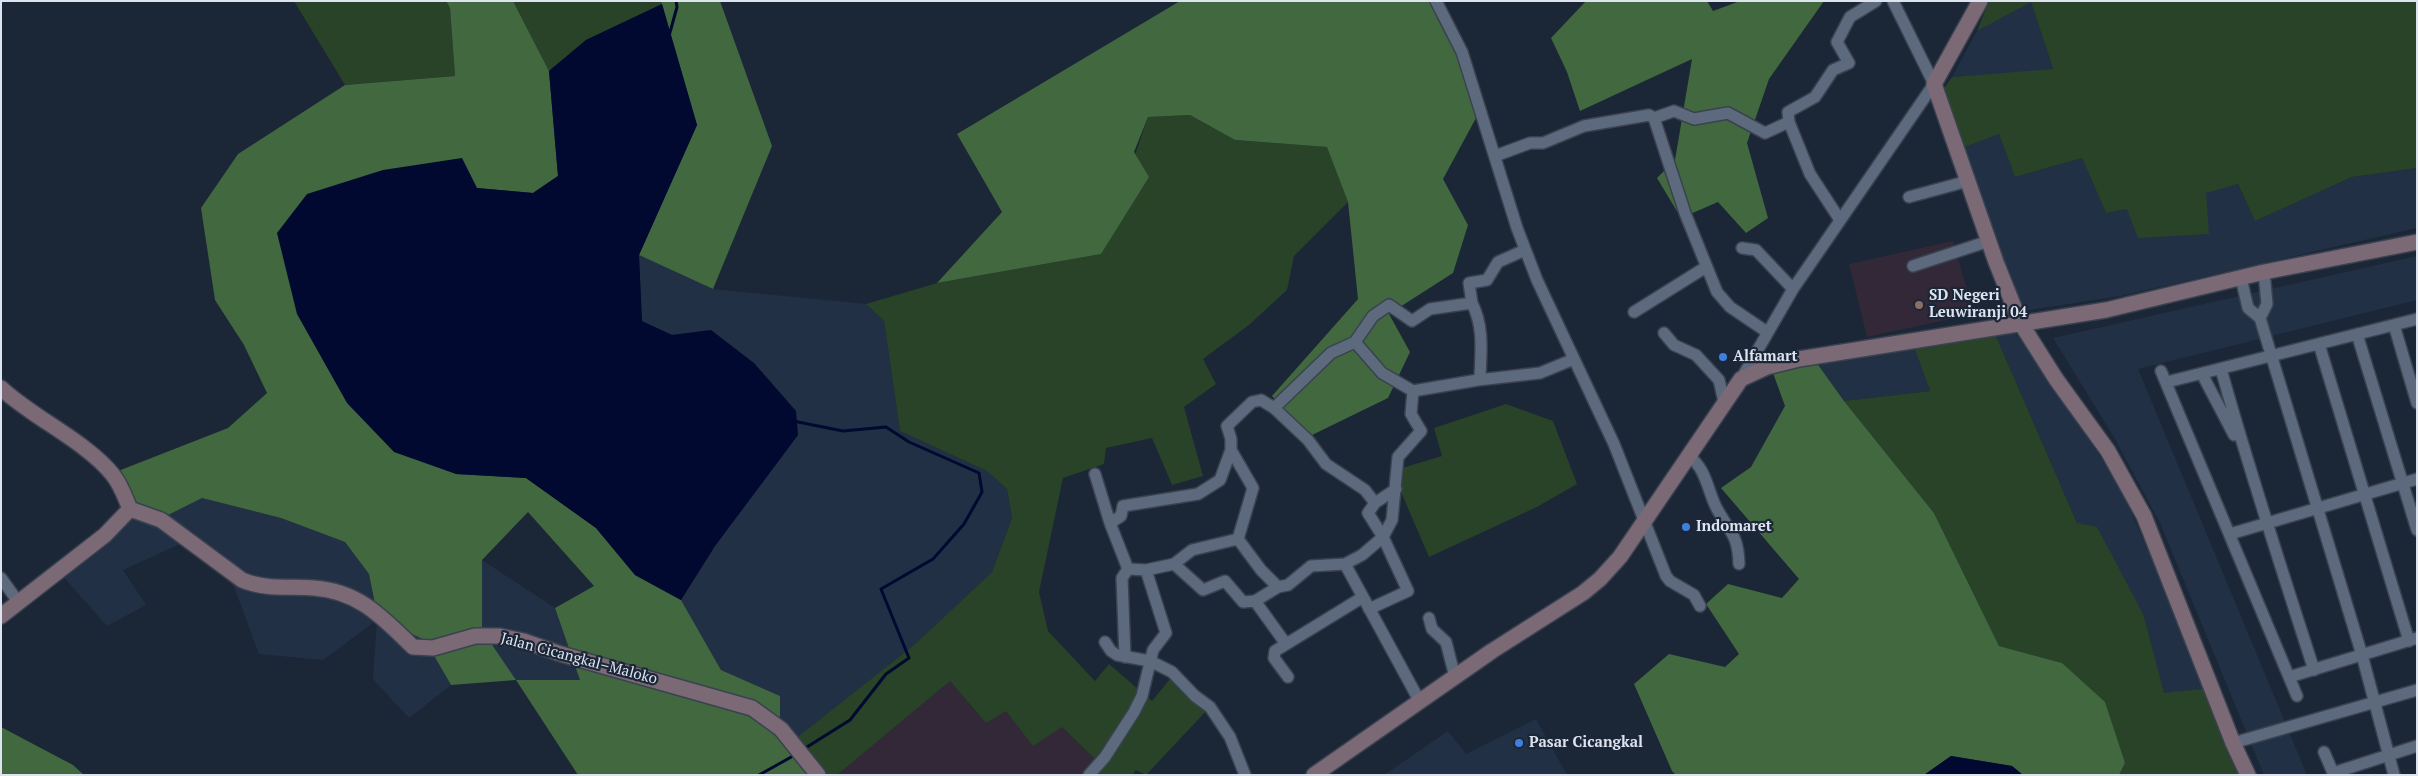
<!DOCTYPE html>
<meta charset="utf-8">
<style>
body{margin:0}
#map{position:relative;width:2418px;height:776px;overflow:hidden;background:#1b2637;font-family:"PT Serif",serif}
canvas{display:block}
.frame{position:absolute;inset:0;border:2px solid #dde4f0;pointer-events:none}
</style>
<div id="map">
<canvas width="2418" height="776"></canvas>
<div class="frame"></div>
</div>
<script>
const ctx = document.querySelector('canvas').getContext('2d');
ctx.lineJoin = 'round';
function paint(path, color) { ctx.fillStyle = color; ctx.fill(path, 'evenodd'); }
function trace(path, color, width, dash) { ctx.strokeStyle = color; ctx.lineWidth = width; ctx.lineCap = dash ? 'butt' : 'round'; ctx.setLineDash(dash || []); ctx.stroke(path); }
function write(font, color, halo, rows, align = 'center') {
  ctx.font = font + ' "PT Serif",serif'; ctx.lineWidth = 4.5; ctx.setLineDash([]); ctx.textBaseline = 'middle'; ctx.strokeStyle = halo; ctx.fillStyle = color; for (const [text, x, y, turn = 0] of rows) {
    ctx.save(); ctx.translate(x, y); ctx.rotate((+turn || 0) * Math.PI / 180); ctx.textAlign = isNaN(turn) ? turn : align; if (halo) ctx.strokeText(text, 0, 0); ctx.fillText(text, 0, 0); ctx.restore();
  }
}
paint(new Path2D(`
 M2031,1L2053,70L1952,77L1977,31Z
 M1999,134L2015,177L2082,158L2106,213L2238,184L2255,221L2352,177L2417,168V228L2120,296L2023,311L2016,303L1962,148Z
 M639,255L713,289L866,304L884,321L900,431L987,471L1007,489L1012,518L992,572L914,645L795,739L780,723V696L721,670L681,600L715,546L798,435L711,330L672,335L642,322Z
 M2417,256V300L2138,369L2307,775H2264L2160,523L2115,439L2053,338Z
 M2012,330L2026,345L2119,485L2210,688L2164,694L2144,616L2077,523L1995,334Z
 M1914,347L1930,391L1844,401L1816,362Z
 M202,498L281,518L345,542L369,574L378,619L425,640L451,685L409,718L373,679L377,620L323,660L259,654L233,584L180,544L123,570L146,605L107,626L59,572L132,504L162,518Z
 M482,560L555,608L581,680H516L482,630Z
 M1536,719L1567,775H1384L1448,731L1466,754Z`), '#223045');
paint(new Path2D(`
 M1953,241L1974,314L1867,337L1849,264Z
 M950,681L986,723L1006,710L1062,727L1100,764L1091,775H837Z`), '#332837');
paint(new Path2D(`
 M294,1H446L450,8L455,76L345,85Z
 M513,1H661L662,4L586,40L549,71Z
 M1989,1H2417V168L2352,177L2255,221L2238,184L2206,193L2209,234L2138,238L2127,209L2106,213L2082,158L2015,177L1999,134L1962,148L1942,91L1952,77L2053,69L2031,2L1977,31Z
 M1190,115L1235,140L1328,147L1348,202L1294,256L1287,290L1249,325L1203,359L1216,384L1184,407L1203,476L1172,485L1152,438L1106,448L1104,464L1063,478L1039,592L1048,631L1095,681L1109,664L1152,701L1170,679L1211,706L1146,775L1136,770L1132,775H1091L1100,764L1062,727L1033,746L1006,711L986,723L950,681L837,775H812L795,739L914,645L992,572L1012,518L1007,489L987,471L900,431L884,321L866,304L937,283L1101,254L1148,117Z
 M1995,334L2077,523L2097,527L2144,616L2164,693L2210,688L2247,775H2119L2125,763L2062,663L1999,646L1934,513L1844,401L1930,391L1914,347Z
 M1506,404L1553,421L1577,484L1537,507L1429,557L1392,471L1442,456L1434,428Z`), '#284327');
paint(new Path2D(`
 M446,1H513L549,71L558,176L533,193L477,188L456,474L526,478L596,528L635,575L681,600L721,670L780,696V723L810,775H578L516,680L451,685L425,640L378,619L369,574L345,542L281,518L202,498L162,518L132,504L113,473L228,428L267,393L244,345L215,300L201,208L238,154L345,85L455,76L450,8ZM528,512L594,586L555,608L580,680H516L482,630V560Z
 M661,1H720L772,146L713,289L639,255L697,125Z
 M1180,1H1438L1482,107L1443,179L1468,225L1453,273L1389,314L1410,352L1388,398L1310,436L1272,396L1358,299L1348,202L1327,147L1235,140L1190,115L1148,117L1134,152L1149,177L1101,254L937,283L1002,212L957,134Z
 M1586,1H1707L1713,11L1740,1H1824L1769,79L1747,143L1768,218L1746,233L1718,202L1681,218L1657,178L1675,160L1692,59L1580,111L1567,72L1551,38Z
 M1816,362L1844,401L1934,513L1999,646L2062,663L2105,702L2125,763L2119,775H2023L2012,766L1951,756L1924,775H1676L1672,771L1634,684L1669,654L1725,667L1739,654L1706,604L1728,584L1782,598L1799,579L1721,488L1751,467L1785,406L1773,373Z
 M1,727L73,765L84,775H1Z`), '#41683f');
paint(new Path2D(`
 M662,4L697,125L639,255L642,321L672,335L711,330L754,363L796,411L798,435L715,546L681,600L635,575L596,528L526,478L456,474L394,452L347,403L297,314L277,233L307,194L383,170L462,158L477,188L533,193L558,176L549,71L586,40Z
 M1951,756L2012,766L2023,775H1924Z`), '#010930');
trace(new Path2D(`
 M669,36L677,7L676,1
 M793,421L843,431L886,427L909,442L979,473L982,492L964,524L933,559L881,589L909,658L886,674L850,720L807,747
 M759,775L793,756`), '#010930', 3);
const street = new Path2D(`
 M1436,1L1462,52L1517,228L1537,280L1614,444L1666,576L1670,581L1694,595L1700,606
 M1654,118L1674,111L1694,119L1728,113L1765,133L1789,122L1788,112L1815,97L1833,70L1849,63L1837,42L1850,17L1876,1
 M1789,122L1810,174L1840,220
 M1495,156L1530,143H1543L1584,126L1649,115L1654,118L1685,213L1717,292L1730,307L1767,332
 M1909,197L1968,181
 M1742,248L1756,250L1793,289
 M1913,266L1989,241
 M2241,278L2248,308L2260,318L2362,655L2394,775
 M1634,312L1706,267
 M2260,318L2267,304L2264,272
 M2394,325L2417,403
 M1664,333L1674,345L1696,355L1719,380L1724,402
 M2357,334L2417,530
 M1355,342L1382,373L1413,391
 M2319,344L2409,641
 M2221,369C2249,470 2282,570 2314,670
 M2161,371L2297,696
 M2202,374L2234,435
 M1741,379L1793,289L1934,84L1893,1
 M1478,380L1540,373L1574,359
 M2167,382L2417,319
 M1274,408L1308,440L1326,464L1365,490L1375,503
 M1689,456C1706,469 1707,488 1716,507C1729,532 1738,533 1739,564
 M1095,474L1110,523
 M2230,534L2417,479
 M1238,539L1261,570L1278,587L1288,585L1311,566L1345,564L1362,555L1383,537L1392,520L1398,457L1421,431L1411,414L1413,391L1478,380L1480,377C1481,351 1484,327 1472,303
 M1174,564L1203,590L1225,581L1243,602L1255,601L1278,587
 M1345,564L1419,700
 M1128,569L1110,523L1121,516L1123,506L1198,494L1220,480L1231,450
 M1,578L19,603
 M1255,601L1286,644
 M1369,609L1408,591L1383,537L1368,513L1375,503L1396,489
 M1429,618L1432,629L1446,642L1455,677
 M1105,642L1111,651L1117,655L1150,661L1172,672L1195,696L1210,707L1230,737L1245,775
 M1125,657L1122,578L1128,569L1146,570
 M1288,677L1274,658L1275,651L1363,597
 M2289,677L2417,638
 M2233,743L2417,690
 M2324,752L2334,775
 M2333,773L2417,746
 M1089,775L1105,757L1134,712L1142,696L1153,650L1166,633L1146,570L1174,564L1192,550L1238,539L1253,488L1231,450V439L1227,426L1252,402L1261,400L1274,408L1331,353L1355,342L1373,316L1389,305L1412,321L1430,309L1472,303L1469,283L1487,280L1498,262L1525,250`);
const secondary = new Path2D(`
 M1980,1L1934,84L1996,262L2020,322L2056,379L2108,451L2144,516L2233,743L2248,775
 M1,388C33,418 87,442 113,475C121,485 125,497 130,509
 M1,616L105,535L130,509L161,520L242,580C266,590 288,586 314,588C359,591 383,618 413,647L433,648L475,636H500L524,641L561,654L752,708L781,729L818,775
 M1314,775L1492,651L1583,593L1600,579L1620,557L1741,379L1767,367L1799,359L2106,310L2264,272L2417,242`);
trace(street, '#3a4250', 14);
trace(secondary, '#3a4250', 18);
trace(street, '#5d6a7e', 11);
trace(secondary, '#7b6976', 15);
for (const [x, y, r, color] of [
 [1919,305,5,"#8d6e63"],
 [1723,357,5,"#3f7fe0"],
 [1686,527,5,"#3f7fe0"],
 [1519,743,5,"#3f7fe0"]
]) { const dot = new Path2D(); dot.arc(x, y, r, 0, 2 * Math.PI); ctx.fillStyle = color; ctx.fill(dot); trace(dot, '#1b2637', 2); }
write('bold 15px', '#dde4f0', '#1b2637', [
 ["SD Negeri",1929,296],
 ["Leuwiranji 04",1929,313],
 ["Alfamart",1733,357],
 ["Indomaret",1696,527],
 ["Pasar Cicangkal",1529,743]
], 'left');
write('15px', '#dde4f0', '#1b2637', [
 ["Jalan Cicangkal–Maloko",579,659,15]
]);
</script>
